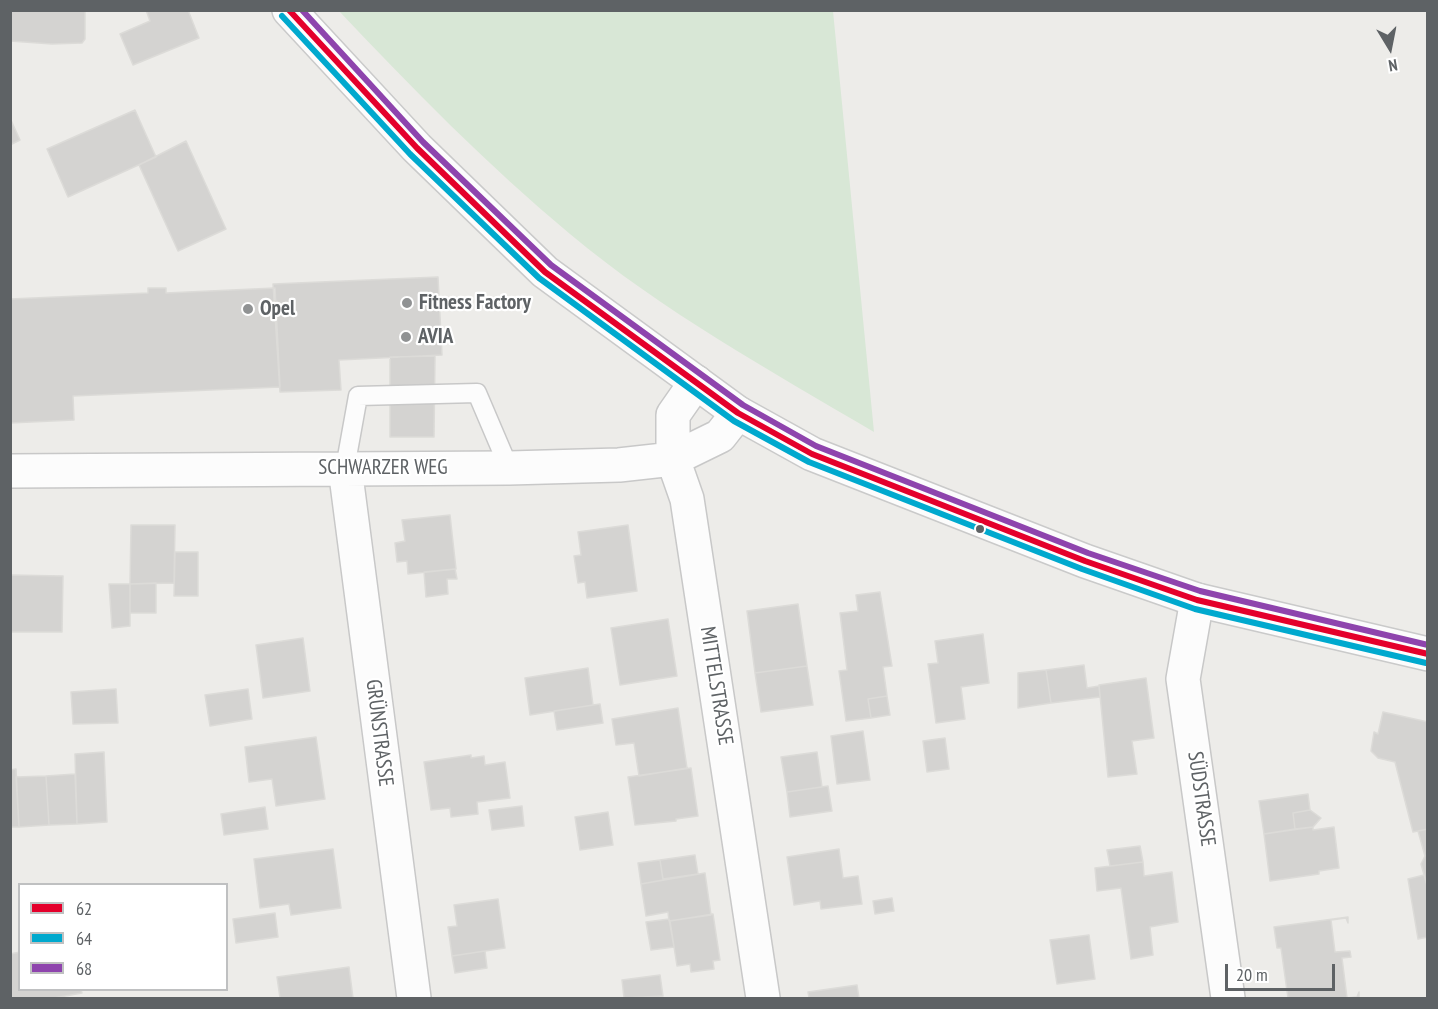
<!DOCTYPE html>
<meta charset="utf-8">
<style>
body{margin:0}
#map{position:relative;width:1438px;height:1009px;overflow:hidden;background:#edece9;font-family:"PT Sans Narrow",sans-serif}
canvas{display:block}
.frame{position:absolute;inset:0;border:12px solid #5e6265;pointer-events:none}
.legend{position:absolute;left:18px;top:883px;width:210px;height:108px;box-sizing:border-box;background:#fff;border:2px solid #bfc0c1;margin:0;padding:8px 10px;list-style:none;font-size:18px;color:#5e6265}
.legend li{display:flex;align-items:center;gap:12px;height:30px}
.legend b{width:30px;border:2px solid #bfc0c1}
.north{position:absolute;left:1360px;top:18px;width:60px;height:60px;-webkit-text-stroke:4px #fff;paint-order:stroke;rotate:170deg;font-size:16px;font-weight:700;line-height:24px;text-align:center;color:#5e6265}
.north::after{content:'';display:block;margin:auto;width:21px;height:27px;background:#5e6265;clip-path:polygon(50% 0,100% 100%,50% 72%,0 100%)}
.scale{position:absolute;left:1225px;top:964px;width:110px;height:27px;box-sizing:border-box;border:3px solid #5e6265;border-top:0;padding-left:8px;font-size:18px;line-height:21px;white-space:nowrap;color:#5e6265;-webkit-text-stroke:4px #fff;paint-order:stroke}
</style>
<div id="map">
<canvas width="1438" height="1009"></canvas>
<div class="frame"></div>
<ul class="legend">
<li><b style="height:8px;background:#e4002b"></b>62</li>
<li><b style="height:8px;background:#00a9ce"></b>64</li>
<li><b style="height:8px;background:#8e44ad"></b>68</li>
</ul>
<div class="north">N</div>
<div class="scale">20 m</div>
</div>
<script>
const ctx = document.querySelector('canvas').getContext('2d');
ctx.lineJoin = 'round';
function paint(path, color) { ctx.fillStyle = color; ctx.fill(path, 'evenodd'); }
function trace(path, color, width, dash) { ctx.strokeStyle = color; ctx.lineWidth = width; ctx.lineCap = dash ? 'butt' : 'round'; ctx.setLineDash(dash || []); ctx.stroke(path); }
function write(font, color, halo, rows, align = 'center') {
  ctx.font = font + ' "PT Sans Narrow",sans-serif'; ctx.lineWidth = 4.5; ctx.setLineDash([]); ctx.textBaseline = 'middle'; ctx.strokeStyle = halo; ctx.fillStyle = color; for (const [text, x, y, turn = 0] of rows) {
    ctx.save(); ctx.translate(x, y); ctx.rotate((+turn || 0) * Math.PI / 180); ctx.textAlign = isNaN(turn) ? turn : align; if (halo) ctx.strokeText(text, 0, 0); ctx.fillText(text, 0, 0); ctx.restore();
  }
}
paint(new Path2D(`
 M339,11H833L874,432C771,371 662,311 570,234C488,166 412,88 339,11Z`), '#d8e7d6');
const building = new Path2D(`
 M10,10H85V39L82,43L52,44L10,41Z
 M146,10H188L199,38L133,65L120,34L150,21Z
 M135,110L156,157L68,197L47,149Z
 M10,118L20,140L10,145Z
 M186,141L226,229L178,251L139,165Z
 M438,277L442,355L339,360L341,390L280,392L273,284Z
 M148,288H166V293L275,288L280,387L73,396L74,420L10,423V299L148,293Z
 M435,356L434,437H390V357Z
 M450,515L456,569L408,574L407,561L397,562L395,543L405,541L402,520Z
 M131,525H175L174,583L130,584Z
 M628,525L637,591L587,598L585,582L578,583L574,556L581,555L578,532Z
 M175,552H198V596H174Z
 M455,569L457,579H447L448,594L426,597L424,572Z
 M10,575L63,576L62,632H10Z
 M156,583V613H130V584Z
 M109,584H130V626L112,628Z
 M880,592L892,666L883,667L887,696L868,699L871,718L846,721L839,671L847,670L840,613L858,611L856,595Z
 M798,604L807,666L755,673L747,611Z
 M668,619L677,676L620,685L611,628Z
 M983,634L989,683L961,687L965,719L936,723L928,664L938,663L935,641Z
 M303,638L310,691L263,698L256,645Z
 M1084,665L1087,688L1099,686L1100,697L1051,703L1046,670Z
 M807,666L813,705L761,712L755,673Z
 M588,668L593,705L530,715L525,678Z
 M1046,670L1051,703L1018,708V673Z
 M1146,678L1154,738L1132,741L1137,774L1108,777L1099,685Z
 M116,689L118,723L73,724L71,692Z
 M248,689L252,719L210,726L205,695Z
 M887,696L890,715L871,718L868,699Z
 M600,704L603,723L557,730L554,711Z
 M678,708L687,768L639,776L634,743L616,745L612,719Z
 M1383,712L1428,722V829L1413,832L1395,762L1378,758L1371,751L1374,732L1378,734Z
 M863,731L870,780L837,784L831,736Z
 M316,737L325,799L276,806L272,779L249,782L245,747Z
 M945,738L949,769L927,772L923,741Z
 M104,752L107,822L77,824L75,754Z
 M817,752L822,787L787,792L781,757Z
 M471,755V758L484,756L485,765L505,762L510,798L477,802L478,814L451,817L450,808L431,810L424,762Z
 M691,768L698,816L676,819V821L635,825L628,777Z
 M16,769L19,827H10V770Z
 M75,774L77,824L49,825L46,776Z
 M46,776L49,825L19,827L16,777Z
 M828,786L832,811L790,817L787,792Z
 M1308,794L1310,810L1293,813L1295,829L1264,834L1259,801Z
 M522,806L524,826L492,830L489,810Z
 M265,807L268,829L224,835L221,814Z
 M1310,810L1321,818L1313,827L1295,829L1293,813Z
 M608,812L613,845L580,850L575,817Z
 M1313,827V830L1334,827L1339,868L1319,871V874L1270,881L1264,834Z
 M1428,829V889L1421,864L1425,856L1418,831Z
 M1140,846L1143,862L1110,866L1107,850Z
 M333,849L341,908L291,915L289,904L260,908L254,859Z
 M839,849L843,878L858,876L862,904L821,909L820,901L794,905L787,857Z
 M695,855L698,874L663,879L660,860Z
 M660,860L663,880L641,884L638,863Z
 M1143,862L1144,876L1172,872L1178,922L1150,927L1153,955L1131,959L1121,888L1097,891L1095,868Z
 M705,873L711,915L669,921L668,912L646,916L641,884Z
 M1424,875L1428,889V937L1418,939L1408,879Z
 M892,898L894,911L875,914L873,901Z
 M498,899L505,948L452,956L448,927L457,926L454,905Z
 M275,913L278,937L236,943L233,919Z
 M713,914L720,960L713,961L714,969L691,972L690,964L677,966L670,921Z
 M1348,917V923L1346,918L1331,920L1335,952L1350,951L1351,957L1342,958L1347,998L1357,997L1359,992V997L1351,998H1288L1281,948H1277L1274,927Z
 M669,919L674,947L651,950L646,922Z
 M1089,935L1095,979L1057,984L1050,940Z
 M485,951L487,968L455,973L452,956Z
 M20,952V990H81L82,993L54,998H10V954Z
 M349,967L353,998H280L277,977Z
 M660,975L663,996L624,998L622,980Z
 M857,985L859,998H809L808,992Z`);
paint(building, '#d4d3d1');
trace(building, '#dcdbd8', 1.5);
const lane = new Path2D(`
 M345,468L358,396L477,393L509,468`);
const street = new Path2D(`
 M696,382L673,415V459L687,499L763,998
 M345,468L414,998
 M10,471L509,468L619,465L673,459L720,436L738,413
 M1197,600L1183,679L1228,998`);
const secondary = new Path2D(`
 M289,10L417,148L545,272L738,413L812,454L1085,561L1197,600L1428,654`);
trace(lane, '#c8c8c8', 21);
trace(street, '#c8c8c8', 36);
trace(secondary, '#cacaca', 36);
trace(lane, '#fcfcfc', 18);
trace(street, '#fcfcfc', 33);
trace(secondary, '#fcfcfc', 33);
trace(new Path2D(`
 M289,10L417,148L545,272L738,413L812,454L1085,561L1197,600L1428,654`), '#e4002b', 6);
trace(new Path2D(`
 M282,16L410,154L539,278L734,421L809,462L1082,569L1195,609L1426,663`), '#00a9ce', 6);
trace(new Path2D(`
 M302,10L423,142L551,265L743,405L816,446L1088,553L1200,591L1428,645`), '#8e44ad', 6);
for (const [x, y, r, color] of [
 [407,303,6,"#909293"],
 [248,309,6,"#909293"],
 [406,337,6,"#909293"],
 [980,529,5,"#5e6265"]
]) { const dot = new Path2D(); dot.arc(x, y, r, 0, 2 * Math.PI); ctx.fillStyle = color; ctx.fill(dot); trace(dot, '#fff', 2); }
write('bold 21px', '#5e6265', '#fff', [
 ["Fitness Factory",419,303],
 ["Opel",260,309],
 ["AVIA",418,337]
], 'left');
write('21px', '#5e6265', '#fff', [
 ["SCHWARZER WEG",383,468],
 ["MITTELSTRASSE",716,686,81],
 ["GRÜNSTRASSE",379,733,83],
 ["SÜDSTRASSE",1201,799,82]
]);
</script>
